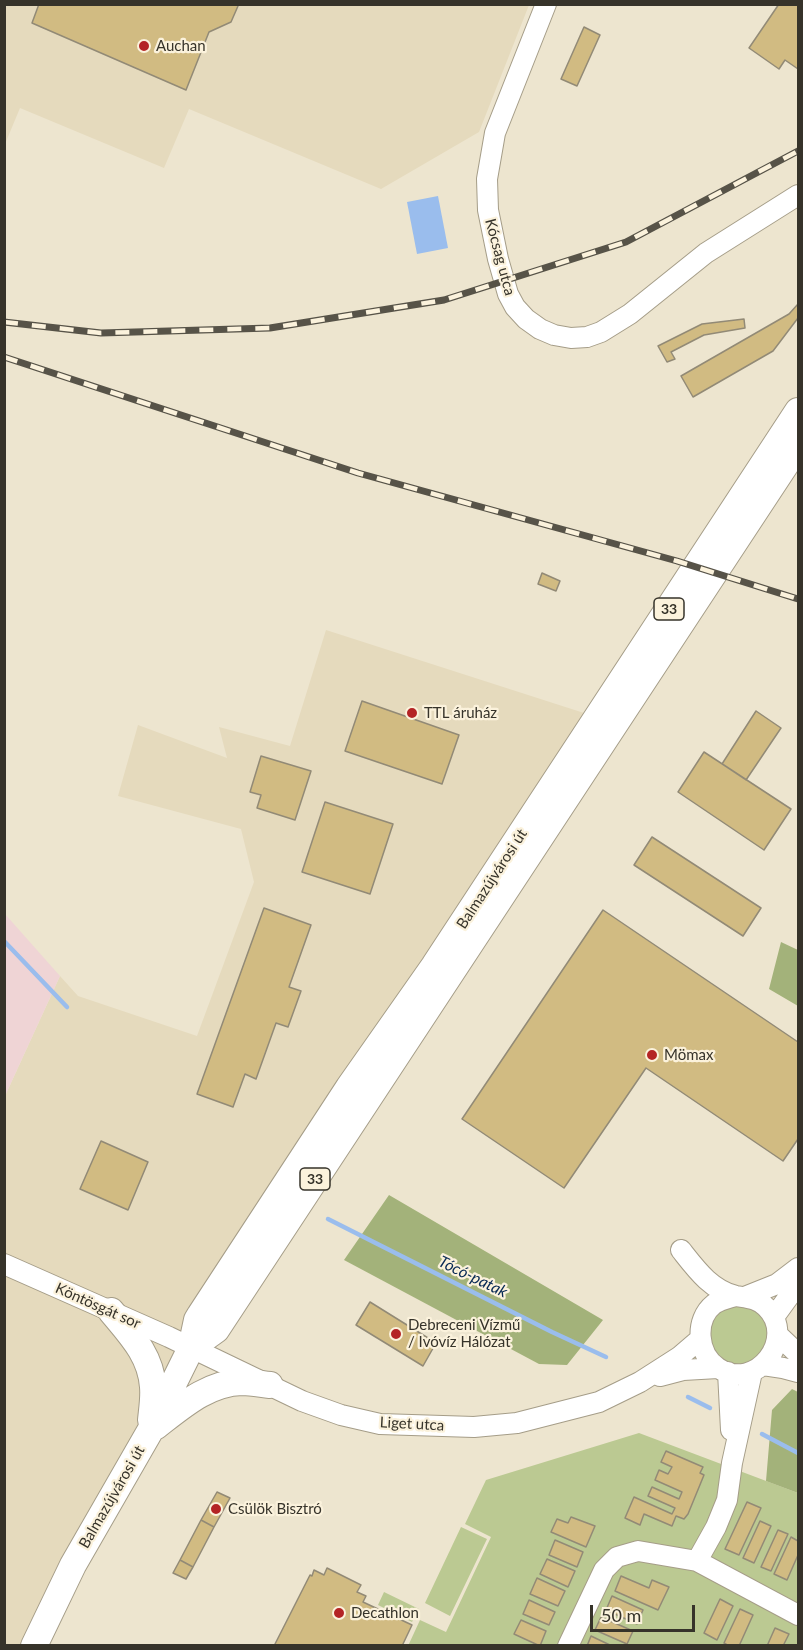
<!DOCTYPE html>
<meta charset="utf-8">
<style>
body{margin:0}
#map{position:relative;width:803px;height:1650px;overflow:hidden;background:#ede5cf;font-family:Lato,sans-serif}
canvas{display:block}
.frame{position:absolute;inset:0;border:6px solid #36332a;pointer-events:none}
.scale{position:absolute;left:590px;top:1605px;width:105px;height:27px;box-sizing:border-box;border:3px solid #36332a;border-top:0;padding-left:8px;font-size:18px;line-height:21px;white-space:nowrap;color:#36332a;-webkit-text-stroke:4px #fbf2dc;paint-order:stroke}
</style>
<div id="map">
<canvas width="803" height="1650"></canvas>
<div class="frame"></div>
<div class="scale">50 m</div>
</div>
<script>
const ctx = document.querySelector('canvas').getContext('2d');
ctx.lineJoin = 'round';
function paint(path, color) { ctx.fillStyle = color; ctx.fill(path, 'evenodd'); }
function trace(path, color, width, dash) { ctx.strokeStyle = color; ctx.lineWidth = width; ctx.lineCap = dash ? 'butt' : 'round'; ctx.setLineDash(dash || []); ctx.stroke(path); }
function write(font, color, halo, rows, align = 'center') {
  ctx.font = font + ' Lato,sans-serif'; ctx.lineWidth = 4.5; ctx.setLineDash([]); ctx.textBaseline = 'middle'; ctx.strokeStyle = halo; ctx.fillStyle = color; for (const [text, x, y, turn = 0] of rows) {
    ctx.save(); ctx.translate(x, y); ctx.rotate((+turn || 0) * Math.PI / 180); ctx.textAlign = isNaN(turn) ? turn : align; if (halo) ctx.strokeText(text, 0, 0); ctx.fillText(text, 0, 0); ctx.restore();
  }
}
paint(new Path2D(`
 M4,5H529L479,132L381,189L189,109L164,168L20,108L5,144Z
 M326,630L612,722L193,1355L45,1645L5,1646V1096L60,976L78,996L197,1036L254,882L241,829L118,796L138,725L227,758L219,727L290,746Z`), '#e5dabd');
paint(new Path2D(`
 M5,914L60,976L5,1096Z`), '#efd4d5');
paint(new Path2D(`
 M735,1303C767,1313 768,1315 767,1348L749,1365L725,1364L709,1346C710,1321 710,1313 735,1303Z
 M639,1433L798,1493V1645L408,1646L420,1620L446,1632L491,1537L465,1524L486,1480Z
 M461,1527L487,1539L450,1616L425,1603Z
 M384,1592L419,1609L412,1622L378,1605Z`), '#bbc992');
paint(new Path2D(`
 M781,942L798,950V1006L769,989Z
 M389,1195L603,1320L567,1365L539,1364L344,1260Z
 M792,1389L798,1392V1493L766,1481L772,1410Z`), '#a3b27a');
paint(new Path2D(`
 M438,196L448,248L417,254L407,202Z`), '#9abded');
trace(new Path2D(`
 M4,941L67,1007
 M328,1219L552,1332L606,1357
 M688,1397L710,1408
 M762,1434L798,1453`), '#9abded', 4.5);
const building = new Path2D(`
 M39,4H237L238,6L231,22L209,32L186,90L32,23Z
 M779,4H798V69L785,60L779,69L749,48Z
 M584,27L600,35L577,86L561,79Z
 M798,304V318L773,351L693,397L681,376L789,314Z
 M744,319L745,328L704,335L671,352L675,359L667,362L658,346L702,324Z
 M542,573L560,581L556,591L538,584Z
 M362,701L459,735L442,784L345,751Z
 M756,711L781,728L746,780L722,764Z
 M704,752L791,809L764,850L678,792Z
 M261,756L311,771L295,820L257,808L261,795L250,792Z
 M325,802L393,824L370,894L302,872Z
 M652,837L761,908L743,936L634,865Z
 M264,908L311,925L289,987L301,991L288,1027L276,1023L256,1079L245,1074L233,1107L197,1094Z
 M603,910L798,1042V1139L783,1161L646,1068L564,1188L462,1119Z
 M101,1141L148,1162L128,1210L80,1189Z
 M370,1302L436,1343L423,1366L356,1325Z
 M666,1451L703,1467L700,1473L704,1475L688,1514L684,1519L676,1516L672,1526L644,1514L640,1525L625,1518L634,1497L672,1514L675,1508L648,1496L652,1487L679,1499L682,1492L655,1480L659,1470L668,1474L672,1467L661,1462Z
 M217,1492L230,1498L214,1527L201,1520Z
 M747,1502L761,1508L739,1555L725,1549Z
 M571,1517L595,1526L586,1547L551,1532L557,1519L568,1523Z
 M201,1520L214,1527L193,1567L180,1560Z
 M760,1521L771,1526L754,1563L743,1558Z
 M778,1530L788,1534L771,1571L761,1567Z
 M791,1537L798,1541V1555L787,1580L774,1574Z
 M555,1540L583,1552L577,1567L549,1555Z
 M547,1559L575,1571L568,1587L540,1574Z
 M180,1560L193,1567L186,1579L173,1573Z
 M327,1568L361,1585L357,1592L366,1596L363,1602L412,1625L402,1646H274L310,1575L312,1576L314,1570L324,1575Z
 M621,1576L649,1588L652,1580L669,1587L658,1610L615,1591Z
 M537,1578L565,1591L558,1606L530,1594Z
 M612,1596L643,1610L637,1624L606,1610Z
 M720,1599L733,1606L717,1640L704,1633Z
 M529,1600L555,1612L549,1625L523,1614Z
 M740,1609L753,1615L739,1646H729L724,1643Z
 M601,1617L633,1631L627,1644L595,1630Z
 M521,1620L546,1631L540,1646L514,1634Z
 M775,1628L789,1634L783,1646H767Z
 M591,1636L612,1646H587Z`);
paint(building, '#d1bb82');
trace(building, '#928a76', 1.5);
const minor = new Path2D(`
 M546,4L495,133L487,179L488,210L498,259L508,294L515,307L526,319L540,329L554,335L571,338L587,337L601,332L630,314L706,253L798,195
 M681,1250C696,1269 711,1290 736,1296C747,1298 757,1298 766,1307C798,1338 756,1393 718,1368C697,1354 694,1320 714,1304C720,1300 729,1298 735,1296
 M4,1264L169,1337L302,1401L341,1415L380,1424L474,1427L517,1423L599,1402L640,1382L679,1357L700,1339
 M747,1296L777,1284L798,1268
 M774,1317L798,1284
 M778,1335L798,1354
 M763,1365L783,1368L798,1372
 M728,1372L731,1430
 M660,1376L683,1370L718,1368
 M697,1561L716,1527L727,1500L732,1463L752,1372
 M568,1646L604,1570L617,1557L638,1551L697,1561L798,1615`);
const major = new Path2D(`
 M111,1311C130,1334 151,1355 153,1387C154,1398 152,1410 151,1420
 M191,1348L216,1330L798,446
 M155,1427C181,1407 207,1383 242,1382C251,1382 261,1384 270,1385
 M34,1646L73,1565L150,1431L191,1348L197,1320L200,1315L349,1087L434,966L798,411`);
trace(minor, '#a59d88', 22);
trace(major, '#a59d88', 28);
trace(minor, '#fff', 20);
trace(major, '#fff', 26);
const rail = new Path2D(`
 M4,322L101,333L270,328L444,300L626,242L798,151
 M4,357L358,473L677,561L798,599`);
trace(rail, '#575348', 7);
trace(rail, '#fbf2dc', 4.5, [14]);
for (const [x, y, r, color] of [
 [144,46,6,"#b42425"],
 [412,713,6,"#b42425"],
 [652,1055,6,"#b42425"],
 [396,1334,6,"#b42425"],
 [216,1509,6,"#b42425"],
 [339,1613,6,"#b42425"]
]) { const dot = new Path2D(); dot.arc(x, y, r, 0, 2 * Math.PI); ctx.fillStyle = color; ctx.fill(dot); trace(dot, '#fbf2dc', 2); }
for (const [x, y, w] of [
 [669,609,30],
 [315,1179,30]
]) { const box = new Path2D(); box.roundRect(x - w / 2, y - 11, w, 22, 4.5); ctx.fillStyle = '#fbf2dc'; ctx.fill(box); trace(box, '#36332a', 1.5); }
write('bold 14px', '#36332a', null, [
 ["33",669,609],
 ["33",315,1179]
]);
write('15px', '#36332a', '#fbf2dc', [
 ["Auchan",156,46],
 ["TTL áruház",424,713],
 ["Mömax",664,1055],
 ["Debreceni Vízmű",408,1325],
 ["/ Ivóvíz Hálózat",408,1342],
 ["Csülök Bisztró",228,1509],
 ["Decathlon",351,1613]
], 'left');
write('15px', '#36332a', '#fbf2dc', [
 ["Kócsag utca",500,257,75],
 ["Balmazújvárosi út",492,879,-57],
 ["Köntösgát sor",98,1306,24],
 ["Liget utca",412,1424,3],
 ["Balmazújvárosi út",112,1497,-60]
]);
write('italic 16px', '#072954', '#fbf2dc', [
 ["Tócó-patak",473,1277,26]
]);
</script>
